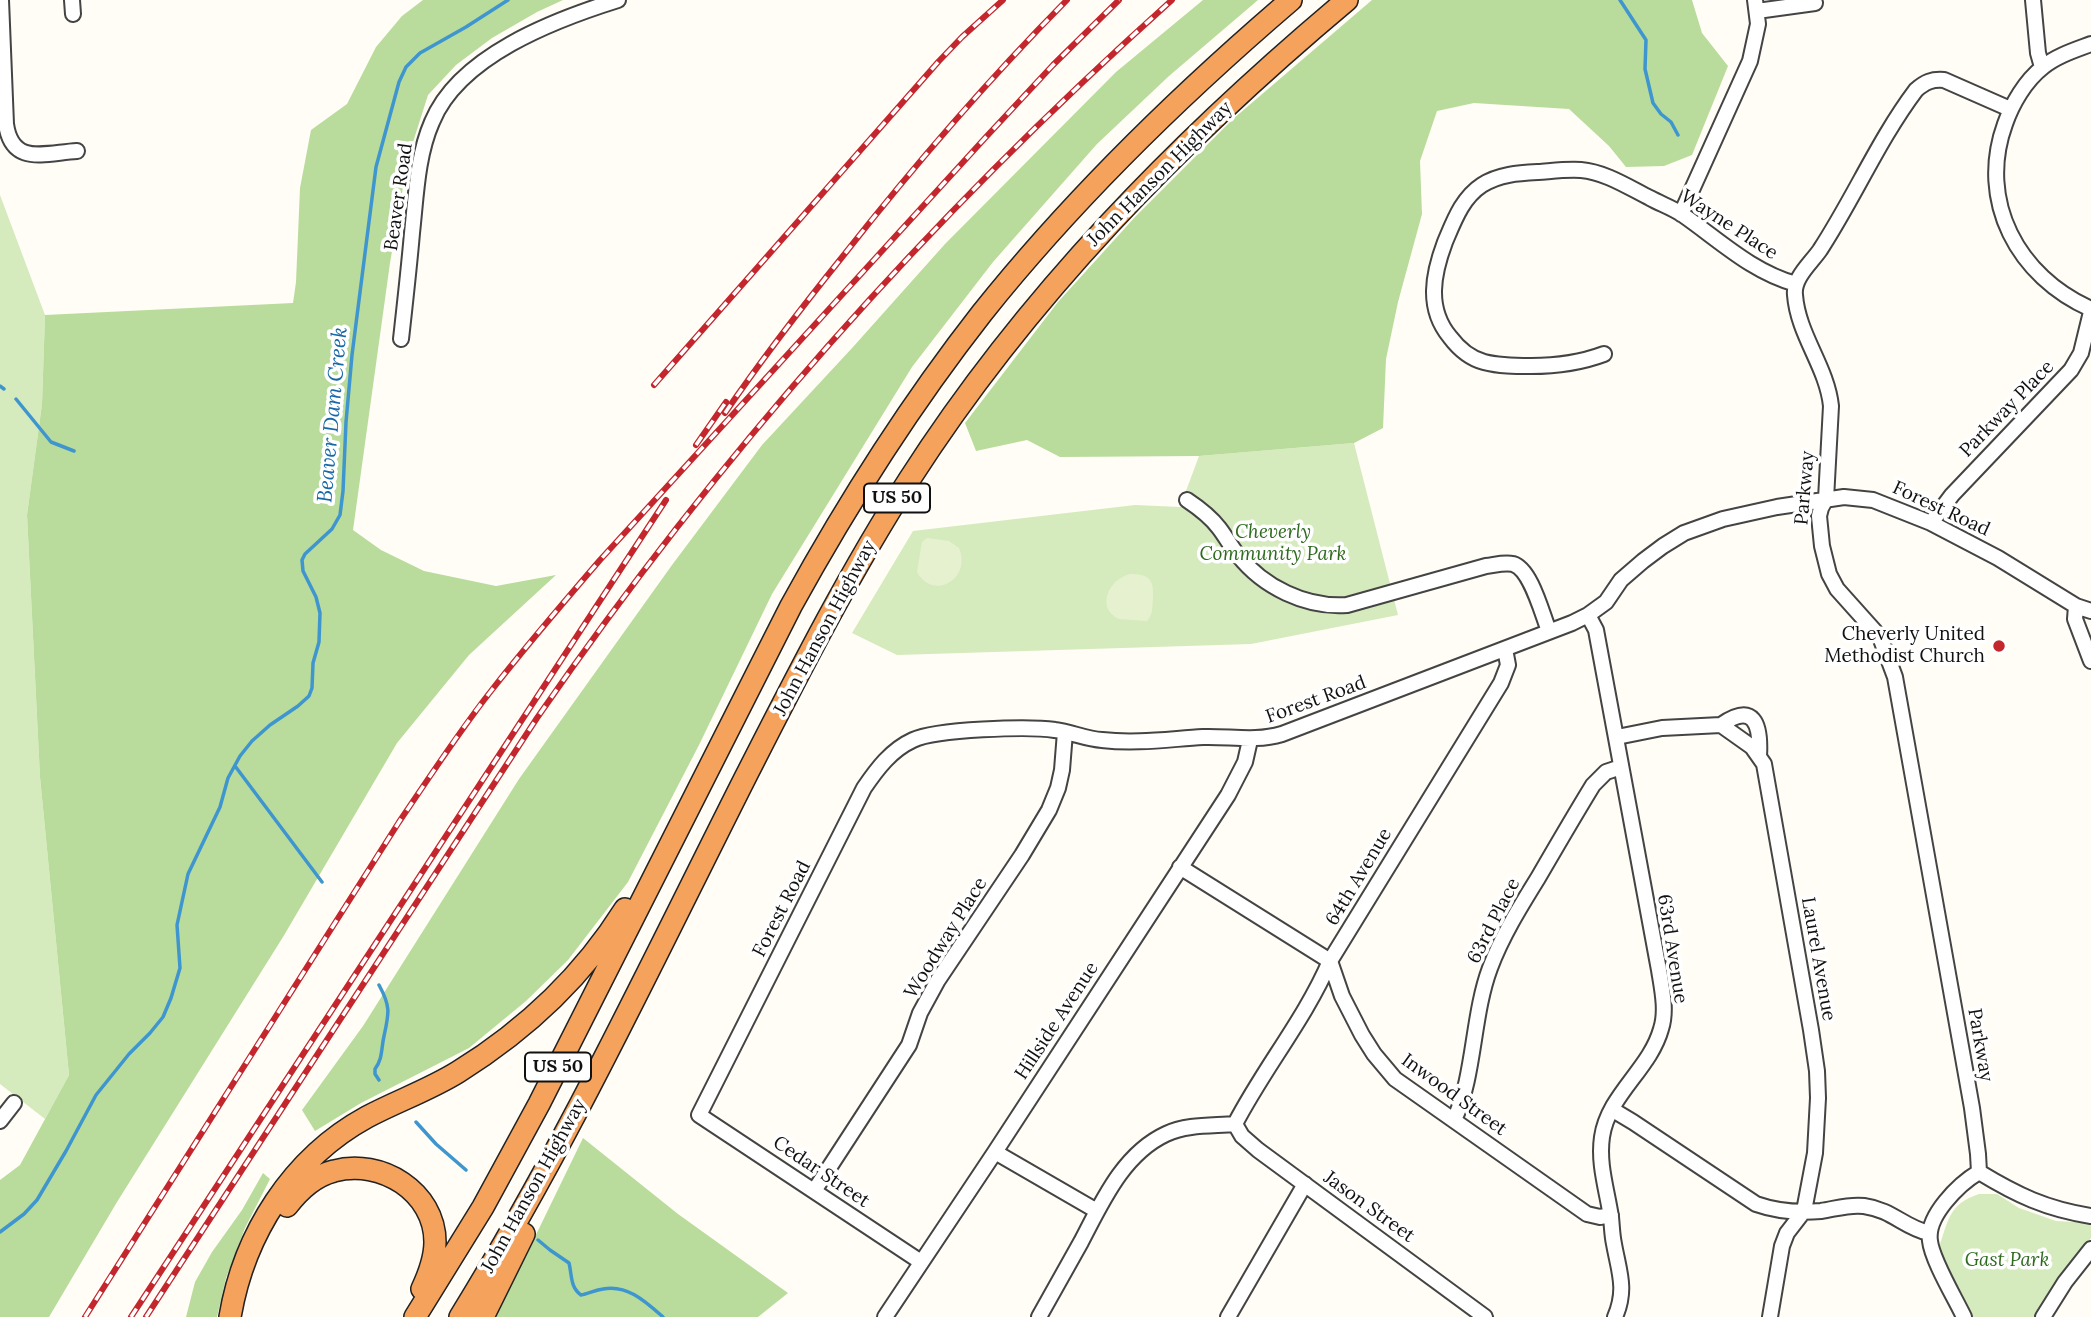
<!DOCTYPE html>
<style>
body{margin:0}
canvas{display:block;background:#fffdf5}
</style>
<canvas width="2091" height="1317"></canvas>
<script>
const ctx = document.querySelector('canvas').getContext('2d');
ctx.lineJoin = 'round';
function paint(path, color) { ctx.fillStyle = color; ctx.fill(path, 'evenodd'); }
function trace(path, color, width, dash) { ctx.strokeStyle = color; ctx.lineWidth = width; ctx.lineCap = dash ? 'butt' : 'round'; ctx.setLineDash(dash || []); ctx.stroke(path); }
function write(font, color, halo, rows, align = 'center') {
  ctx.font = font + ' Lora,serif'; ctx.lineWidth = 7; ctx.setLineDash([]); ctx.textBaseline = 'middle'; ctx.strokeStyle = halo; ctx.fillStyle = color; for (const [text, x, y, turn = 0] of rows) {
    ctx.save(); ctx.translate(x, y); ctx.rotate((+turn || 0) * Math.PI / 180); ctx.textAlign = isNaN(turn) ? turn : align; if (halo) ctx.strokeText(text, 0, 0); ctx.fillText(text, 0, 0); ctx.restore();
  }
}
paint(new Path2D(`
 M0,195L45,315L42,404L27,515L40,777L69,1075L45,1119L0,1084Z
 M1354,443L1398,615L1251,644L897,655L852,633L913,531L1135,505L1180,507L1199,456Z
 M1979,1194H1997L2019,1208L2056,1221L2091,1223V1238L2036,1317H1971L1939,1247C1949,1219 1949,1204 1979,1194Z`), '#d5ebbd');
paint(new Path2D(`
 M423,0H563L537,12L492,38L456,65L428,95L408,158L390,263L353,530L381,550L424,571L496,586L556,575L469,655L397,743L283,937L117,1202L49,1317H0V1180L20,1165L69,1075L40,777L27,515L42,404L45,315L293,303L296,282L300,188L311,130L347,104L376,47L402,16Z
 M1203,0H1258L1169,76L1097,144L993,262L912,367L772,594L699,745L628,882L568,960L526,1001L469,1048L361,1103L315,1131L302,1110L363,1026L519,779L672,565L762,445L853,347L945,244L1116,72Z
 M1372,0H1692L1702,33L1728,66L1692,155L1664,166L1626,167L1609,146L1569,109L1474,103L1437,111L1420,161L1422,214L1398,302L1386,359L1383,428L1354,443L1199,456L1060,457L1027,440L976,451L965,423L1058,302L1135,217L1233,119Z
 M583,1138L678,1214L788,1293L758,1317H496Z
 M263,1173L270,1179L245,1228L226,1278L217,1317H186L195,1282L212,1252L242,1210Z`), '#b9dc9c');
paint(new Path2D(`
 M927,538L949,541L959,548C972,578 934,602 917,572L922,542Z
 M1130,574C1150,574 1154,580 1153,599C1152,608 1153,615 1147,621L1119,619C1095,608 1109,579 1130,574Z`), '#e6f2cf');
trace(new Path2D(`
 M1620,0L1646,40L1645,69L1653,103L1661,114L1671,122L1678,135
 M0,386L4,389
 M16,399L51,442L74,451
 M235,766L322,882
 M379,1080L375,1074V1069C383,1058 381,1049 384,1036C389,1013 391,1007 379,985
 M416,1122L436,1144L466,1170
 M0,1232L24,1214L37,1200L66,1151L96,1095L129,1054L150,1033L163,1017L171,998L180,968L177,925L188,874L220,807L228,778L240,756L252,741L270,725L298,706L309,696L312,688L313,663L319,642L320,613L316,597L303,571L302,560L305,554L332,529L340,515L343,491L346,422L352,355L376,167L399,82L406,67L420,53L466,27L508,0
 M538,1240L550,1250L569,1263C572,1275 570,1287 581,1295C588,1294 595,1290 603,1289C627,1284 646,1302 663,1317`), '#3f96cf', 3.5);
const minor = new Path2D(`
 M1,0L6,124C12,166 44,153 77,151
 M72,0L73,14
 M2033,0L2038,53L2042,67
 M1757,11L1815,3
 M2091,44C2075,50 2056,56 2043,67C2025,81 2012,104 2005,124C1977,201 2018,277 2091,309
 M1681,214L1750,61L1758,24L1755,0
 M401,339C405,303 409,268 412,233C416,197 417,156 432,122C459,56 554,20 618,0
 M1604,354C1580,363 1557,366 1531,366C1515,366 1499,366 1484,362C1469,358 1459,349 1450,337C1426,308 1433,274 1445,242C1454,221 1462,198 1482,185C1499,174 1519,173 1538,172C1552,171 1567,169 1581,170C1605,172 1628,187 1650,198C1661,204 1673,208 1683,215C1719,240 1752,272 1796,284
 M1187,500C1199,508 1210,516 1219,528C1226,537 1231,547 1238,555C1263,587 1306,608 1347,605L1486,566C1495,565 1504,562 1513,564C1531,569 1542,614 1549,631
 M1931,523L1952,495L2071,370L2081,353L2091,312
 M2076,606L2075,619L2091,661
 M1588,615L1596,630L1659,970C1662,989 1667,1011 1661,1029C1650,1069 1608,1095 1602,1137C1598,1164 1607,1190 1611,1217C1612,1226 1612,1235 1614,1244C1619,1272 1627,1289 1615,1317
 M1721,725C1754,702 1761,724 1759,756
 M1617,737L1662,728L1721,725L1752,747L1764,764L1811,1030L1817,1071L1818,1098L1815,1153L1804,1211L1787,1233L1782,1246L1770,1317
 M1180,867L1330,961L1342,996L1362,1035L1374,1054L1395,1079L1587,1214L1600,1217L1611,1215
 M1613,1110L1633,1122L1756,1204C1776,1211 1799,1213 1821,1211C1835,1209 1849,1204 1864,1206C1893,1210 1903,1227 1929,1233
 M1454,1120C1475,1076 1472,1016 1490,968C1502,936 1520,907 1538,878C1556,847 1574,816 1593,785L1606,772L1621,767
 M0,1121L14,1103
 M1235,1124C1264,1068 1305,1019 1330,961L1501,683L1508,665L1505,649
 M1235,1124L1242,1136L1258,1150L1485,1317
 M995,1152L1097,1211
 M1979,1172L1978,1154L1972,1108L1895,677L1880,637L1837,589L1829,574L1822,546L1819,516L1821,508L1826,499L1831,406C1827,367 1798,335 1795,295C1793,278 1811,263 1820,250C1854,198 1879,139 1916,90C1925,82 1932,79 1944,80L2010,109
 M814,1191L909,1045L920,1013L938,980L1022,855L1049,810L1058,788L1062,770L1065,732
 M921,1262L699,1115L864,788C877,769 891,750 913,740C936,729 1029,726 1055,730C1071,732 1086,739 1102,740C1136,744 1169,739 1203,737C1230,736 1255,742 1282,734L1572,623L1588,615L1606,602L1621,580L1643,561L1663,546L1684,533L1723,519L1777,507L1844,497L1873,500L1931,523L1998,558L2076,606L2091,611
 M885,1317L995,1152L1228,795L1245,762L1250,740
 M1039,1317C1053,1292 1067,1267 1081,1242C1102,1202 1123,1154 1166,1134C1187,1124 1213,1126 1235,1124
 M1228,1317L1305,1184
 M1964,1317C1955,1298 1932,1260 1930,1241C1926,1216 1959,1184 1979,1172C2017,1195 2046,1209 2091,1216
 M2043,1317L2065,1282L2091,1249`);
const highway = new Path2D(`
 M287,1206C300,1189 314,1176 334,1171C381,1158 435,1192 435,1242C435,1259 429,1274 422,1289
 M230,1317C244,1234 292,1158 367,1117C397,1101 429,1090 458,1072C524,1031 583,976 625,909
 M415,1317L483,1207L539,1104L791,606C847,504 910,405 982,313C1073,199 1180,95 1291,0
 M460,1317C567,1144 654,958 746,776C797,676 848,575 909,480C1027,296 1180,140 1347,0
 M483,1317L524,1234`);
trace(minor, '#444', 18);
trace(highway, '#222', 24);
trace(minor, '#fff', 14);
trace(highway, '#f5a25d', 21);
const rail = new Path2D(`
 M654,385L939,61L962,37L1003,0
 M725,413C762,359 802,307 843,256C913,167 987,81 1067,0
 M696,445L726,402
 M85,1317L399,822C429,778 458,733 491,691C526,646 563,603 600,560L986,137L1053,65L1119,0
 M131,1317L666,500
 M146,1317L537,718C719,454 933,214 1172,0`);
trace(rail, '#c4262e', 6);
trace(rail, '#fff', 3.5, [10]);
for (const [x, y, r, color] of [
 [1999,646,7,"#c4262e"]
]) { const dot = new Path2D(); dot.arc(x, y, r, 0, 2 * Math.PI); ctx.fillStyle = color; ctx.fill(dot); trace(dot, '#fff', 2.5); }
for (const [x, y, w] of [
 [897,498,66],
 [558,1067,66]
]) { const box = new Path2D(); box.roundRect(x - w / 2, y - 14.5, w, 29, 5); ctx.fillStyle = '#fff'; ctx.fill(box); trace(box, '#111', 2); }
write('bold 18px', '#111', null, [
 ["US 50",897,498],
 ["US 50",558,1067]
]);
write('19px', '#111', '#fff', [
 ["John Hanson Highway",1160,174,-45],
 ["Beaver Road",399,197,-82],
 ["Wayne Place",1729,225,33],
 ["Parkway Place",2007,409,-46],
 ["Parkway",1805,488,-85],
 ["Forest Road",1941,509,25],
 ["John Hanson Highway",825,628,-62],
 ["Forest Road",1316,700,-20],
 ["64th Avenue",1359,877,-59],
 ["Forest Road",782,909,-63],
 ["63rd Place",1494,921,-63],
 ["Woodway Place",946,938,-58],
 ["63rd Avenue",1672,949,81],
 ["Laurel Avenue",1818,959,80],
 ["Hillside Avenue",1057,1021,-57],
 ["Parkway",1980,1045,80],
 ["Inwood Street",1454,1095,36],
 ["Cedar Street",821,1172,34],
 ["John Hanson Highway",534,1186,-61],
 ["Jason Street",1369,1207,36]
]);
write('italic 19px', '#2f6b1f', '#fff', [
 ["Cheverly",1273,533],
 ["Community Park",1273,555],
 ["Gast Park",2007,1261]
]);
write('19px', '#111', '#fff', [
 ["Cheverly United",1985,635],
 ["Methodist Church",1985,657]
], 'right');
write('italic 21px', '#1768a6', '#fff', [
 ["Beaver Dam Creek",333,415,-85]
]);
</script>
